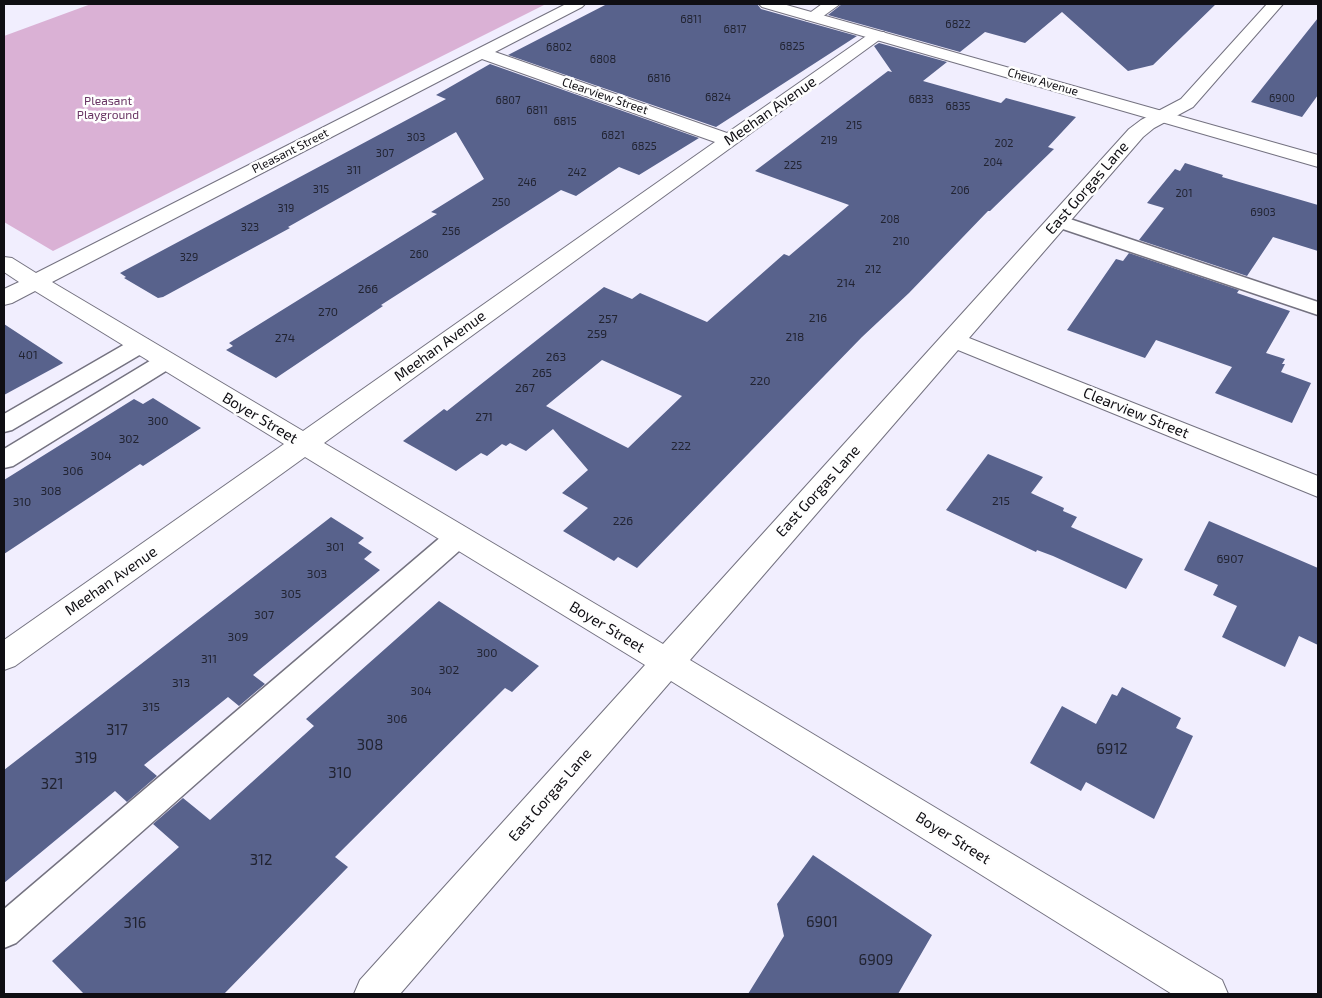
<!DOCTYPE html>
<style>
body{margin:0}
#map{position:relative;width:1322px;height:998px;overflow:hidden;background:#f1eefe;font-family:"Exo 2",sans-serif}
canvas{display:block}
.frame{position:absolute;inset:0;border:5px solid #0f0e13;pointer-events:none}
</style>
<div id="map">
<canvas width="1322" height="998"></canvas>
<div class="frame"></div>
</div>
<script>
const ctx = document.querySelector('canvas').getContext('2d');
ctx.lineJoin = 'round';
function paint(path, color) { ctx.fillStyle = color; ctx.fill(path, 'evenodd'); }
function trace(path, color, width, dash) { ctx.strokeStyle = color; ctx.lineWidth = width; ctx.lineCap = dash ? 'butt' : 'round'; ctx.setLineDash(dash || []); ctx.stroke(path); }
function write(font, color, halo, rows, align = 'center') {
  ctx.font = font + ' "Exo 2",sans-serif'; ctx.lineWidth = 5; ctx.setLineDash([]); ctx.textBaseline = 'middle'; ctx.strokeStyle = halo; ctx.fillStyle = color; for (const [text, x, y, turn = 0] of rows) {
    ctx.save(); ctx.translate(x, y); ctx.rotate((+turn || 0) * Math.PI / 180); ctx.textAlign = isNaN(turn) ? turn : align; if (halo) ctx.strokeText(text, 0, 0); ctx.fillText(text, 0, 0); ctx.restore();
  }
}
paint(new Path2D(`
 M91,4H546L53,251L4,222V36Z`), '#dab1d5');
paint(new Path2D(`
 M607,4H757L761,9L857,36L716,127L508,55Z
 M842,4H1216L1153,65L1128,71L1062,12L1025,43L985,32L960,52L828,15Z
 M1318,18V95L1302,117L1251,102Z
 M879,43L947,62L923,81L1001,103L1006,98L1076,117L1048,147L1054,149L990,211H988L909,293L862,337L637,568L618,557L614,561L563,531L588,508L562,493L588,470L553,429L526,451L510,443L506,446L502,444L487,456L481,453L456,471L403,441L444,409L447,411L604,287L632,299L640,293L707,322L784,254L789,256L849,205L755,171L888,71L892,72L874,46ZM602,360L682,396L628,448L546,406Z
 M490,64L699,138L639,175L619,167L576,196L561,190L381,305L383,306L276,378L226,350L233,346L229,343L437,214L431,212L484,179L456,132L288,227L290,228L163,297L158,298L124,278L126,277L120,273L446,99L436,95Z
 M1185,163L1223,175L1222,177L1318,205V251L1273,237L1247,276L1139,240L1164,208L1147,203L1175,169L1180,171Z
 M1129,253L1239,290L1237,293L1290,311L1266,353L1285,359L1282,364H1285L1281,372L1311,383L1292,423L1215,393L1232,367L1156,340L1145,358L1067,330L1116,259L1123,261Z
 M4,324L62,362L63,363L4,395Z
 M153,398L201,428L143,466L140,464L4,554V480L134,399L143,404Z
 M988,454L1043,477L1031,493L1064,508L1063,511L1077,517L1071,527L1143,559L1126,589L1053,556L1037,550L1036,552L946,510Z
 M331,517L364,538L358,543L372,552L364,559L380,570L253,675L265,684L239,706L228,697L144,765L157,776L127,802L115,791L4,883V770Z
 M1209,521L1318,568V645L1299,636L1285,667L1222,637L1237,606L1213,595L1218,585L1184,570Z
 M439,601L539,666L512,692L505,688L335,857L348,867L224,994H84L52,961L179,847L153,824L183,798L210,820L314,726L306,719Z
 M1122,687L1181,718L1176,728L1193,736L1154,819L1086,782L1081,791L1030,763L1062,706L1096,724L1112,694L1117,696Z
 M813,855L932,935L898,994H748L784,936L777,904Z`), '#58628c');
const lane = new Path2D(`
 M1058,215L1318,302V315L1051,225L1049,221L1051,217Z
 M140,338L148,340L151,345L148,350L12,430L4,432V414L132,340Z
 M166,354L174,356L177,361L174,366L13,466L4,468V449L158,356Z
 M458,527L467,530L471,537L467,544L16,943L4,948V909L449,530Z`);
const street = new Path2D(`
 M566,4H585L582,7L495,52L727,133L872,32H884L886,35L324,443L663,644L1129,129L1141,120L1181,99L1267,4H1283L1193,107L1154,128L1143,137L969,338L1318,476V497L958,350L690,660L1222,980L1228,994H1172L671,681L400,994H354L360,980L645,665L305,457L15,666L4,670V640L284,444L35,291L12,303L4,305V289L19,282L4,272V257L12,258L36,273ZM482,59L715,142L303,431L52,282Z
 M822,4H840L818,20H806L804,17Z`);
const secondary = new Path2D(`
 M759,4H783L1318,155V167L762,7Z`);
trace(lane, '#747280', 3);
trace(street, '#747280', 2);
trace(secondary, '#747280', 2);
paint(lane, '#fff');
paint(street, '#fff');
paint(secondary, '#fff');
write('11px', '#212331', null, [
 ["6811",691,19],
 ["6822",958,24],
 ["6817",735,29],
 ["6825",792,46],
 ["6802",559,47],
 ["6808",603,59],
 ["6816",659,78],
 ["6824",718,97],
 ["6900",1282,98],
 ["6833",921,99],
 ["6807",508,100],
 ["6835",958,106],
 ["6811",537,110],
 ["6815",565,121],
 ["215",854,125],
 ["6821",613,135],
 ["303",416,137],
 ["219",829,140],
 ["202",1004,143],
 ["6825",644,146],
 ["307",385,153],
 ["204",993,162],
 ["225",793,165],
 ["311",354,170],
 ["242",577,172],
 ["246",527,182],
 ["315",321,189],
 ["206",960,190],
 ["201",1184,193],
 ["250",501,202],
 ["319",286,208],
 ["6903",1263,212],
 ["208",890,219],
 ["323",250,227],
 ["256",451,231],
 ["210",901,241],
 ["260",419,254],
 ["329",189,257],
 ["212",873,269]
]);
write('12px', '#0f0e13', '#fefefe', [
 ["Chew Avenue",1043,82,16],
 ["Clearview Street",605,96,19],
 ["Pleasant Street",290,151,-27]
]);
write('12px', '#693664', '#fefefe', [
 ["Pleasant",108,101],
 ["Playground",108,115]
]);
write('12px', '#212331', null, [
 ["214",846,283],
 ["266",368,289],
 ["270",328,312],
 ["216",818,318],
 ["257",608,319],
 ["259",597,334],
 ["218",795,337],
 ["274",285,338],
 ["401",28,355],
 ["263",556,357],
 ["265",542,373],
 ["220",760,381],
 ["267",525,388],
 ["271",484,417],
 ["300",158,421],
 ["302",129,439],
 ["222",681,446],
 ["304",101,456],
 ["306",73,471],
 ["308",51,491],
 ["215",1001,501],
 ["310",22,502],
 ["226",623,521],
 ["301",335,547],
 ["6907",1230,559],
 ["303",317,574],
 ["305",291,594],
 ["307",264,615],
 ["309",238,637],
 ["300",487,653],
 ["311",209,659],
 ["302",449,670],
 ["313",181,683],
 ["304",421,691],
 ["315",151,707],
 ["306",397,719]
]);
write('15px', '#0f0e13', '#fefefe', [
 ["Meehan Avenue",770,111,-35],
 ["East Gorgas Lane",1087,188,-49],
 ["Meehan Avenue",440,346,-36],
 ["Clearview Street",1136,413,22],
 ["Boyer Street",260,418,31],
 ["East Gorgas Lane",818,491,-48],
 ["Meehan Avenue",111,581,-35],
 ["Boyer Street",607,627,31],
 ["East Gorgas Lane",550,795,-49],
 ["Boyer Street",953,838,32]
]);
write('15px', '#212331', null, [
 ["317",117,730],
 ["308",370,745],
 ["6912",1112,749],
 ["319",86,758],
 ["310",340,773],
 ["321",52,784],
 ["312",261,860],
 ["6901",822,922],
 ["316",135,923],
 ["6909",876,960]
]);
</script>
